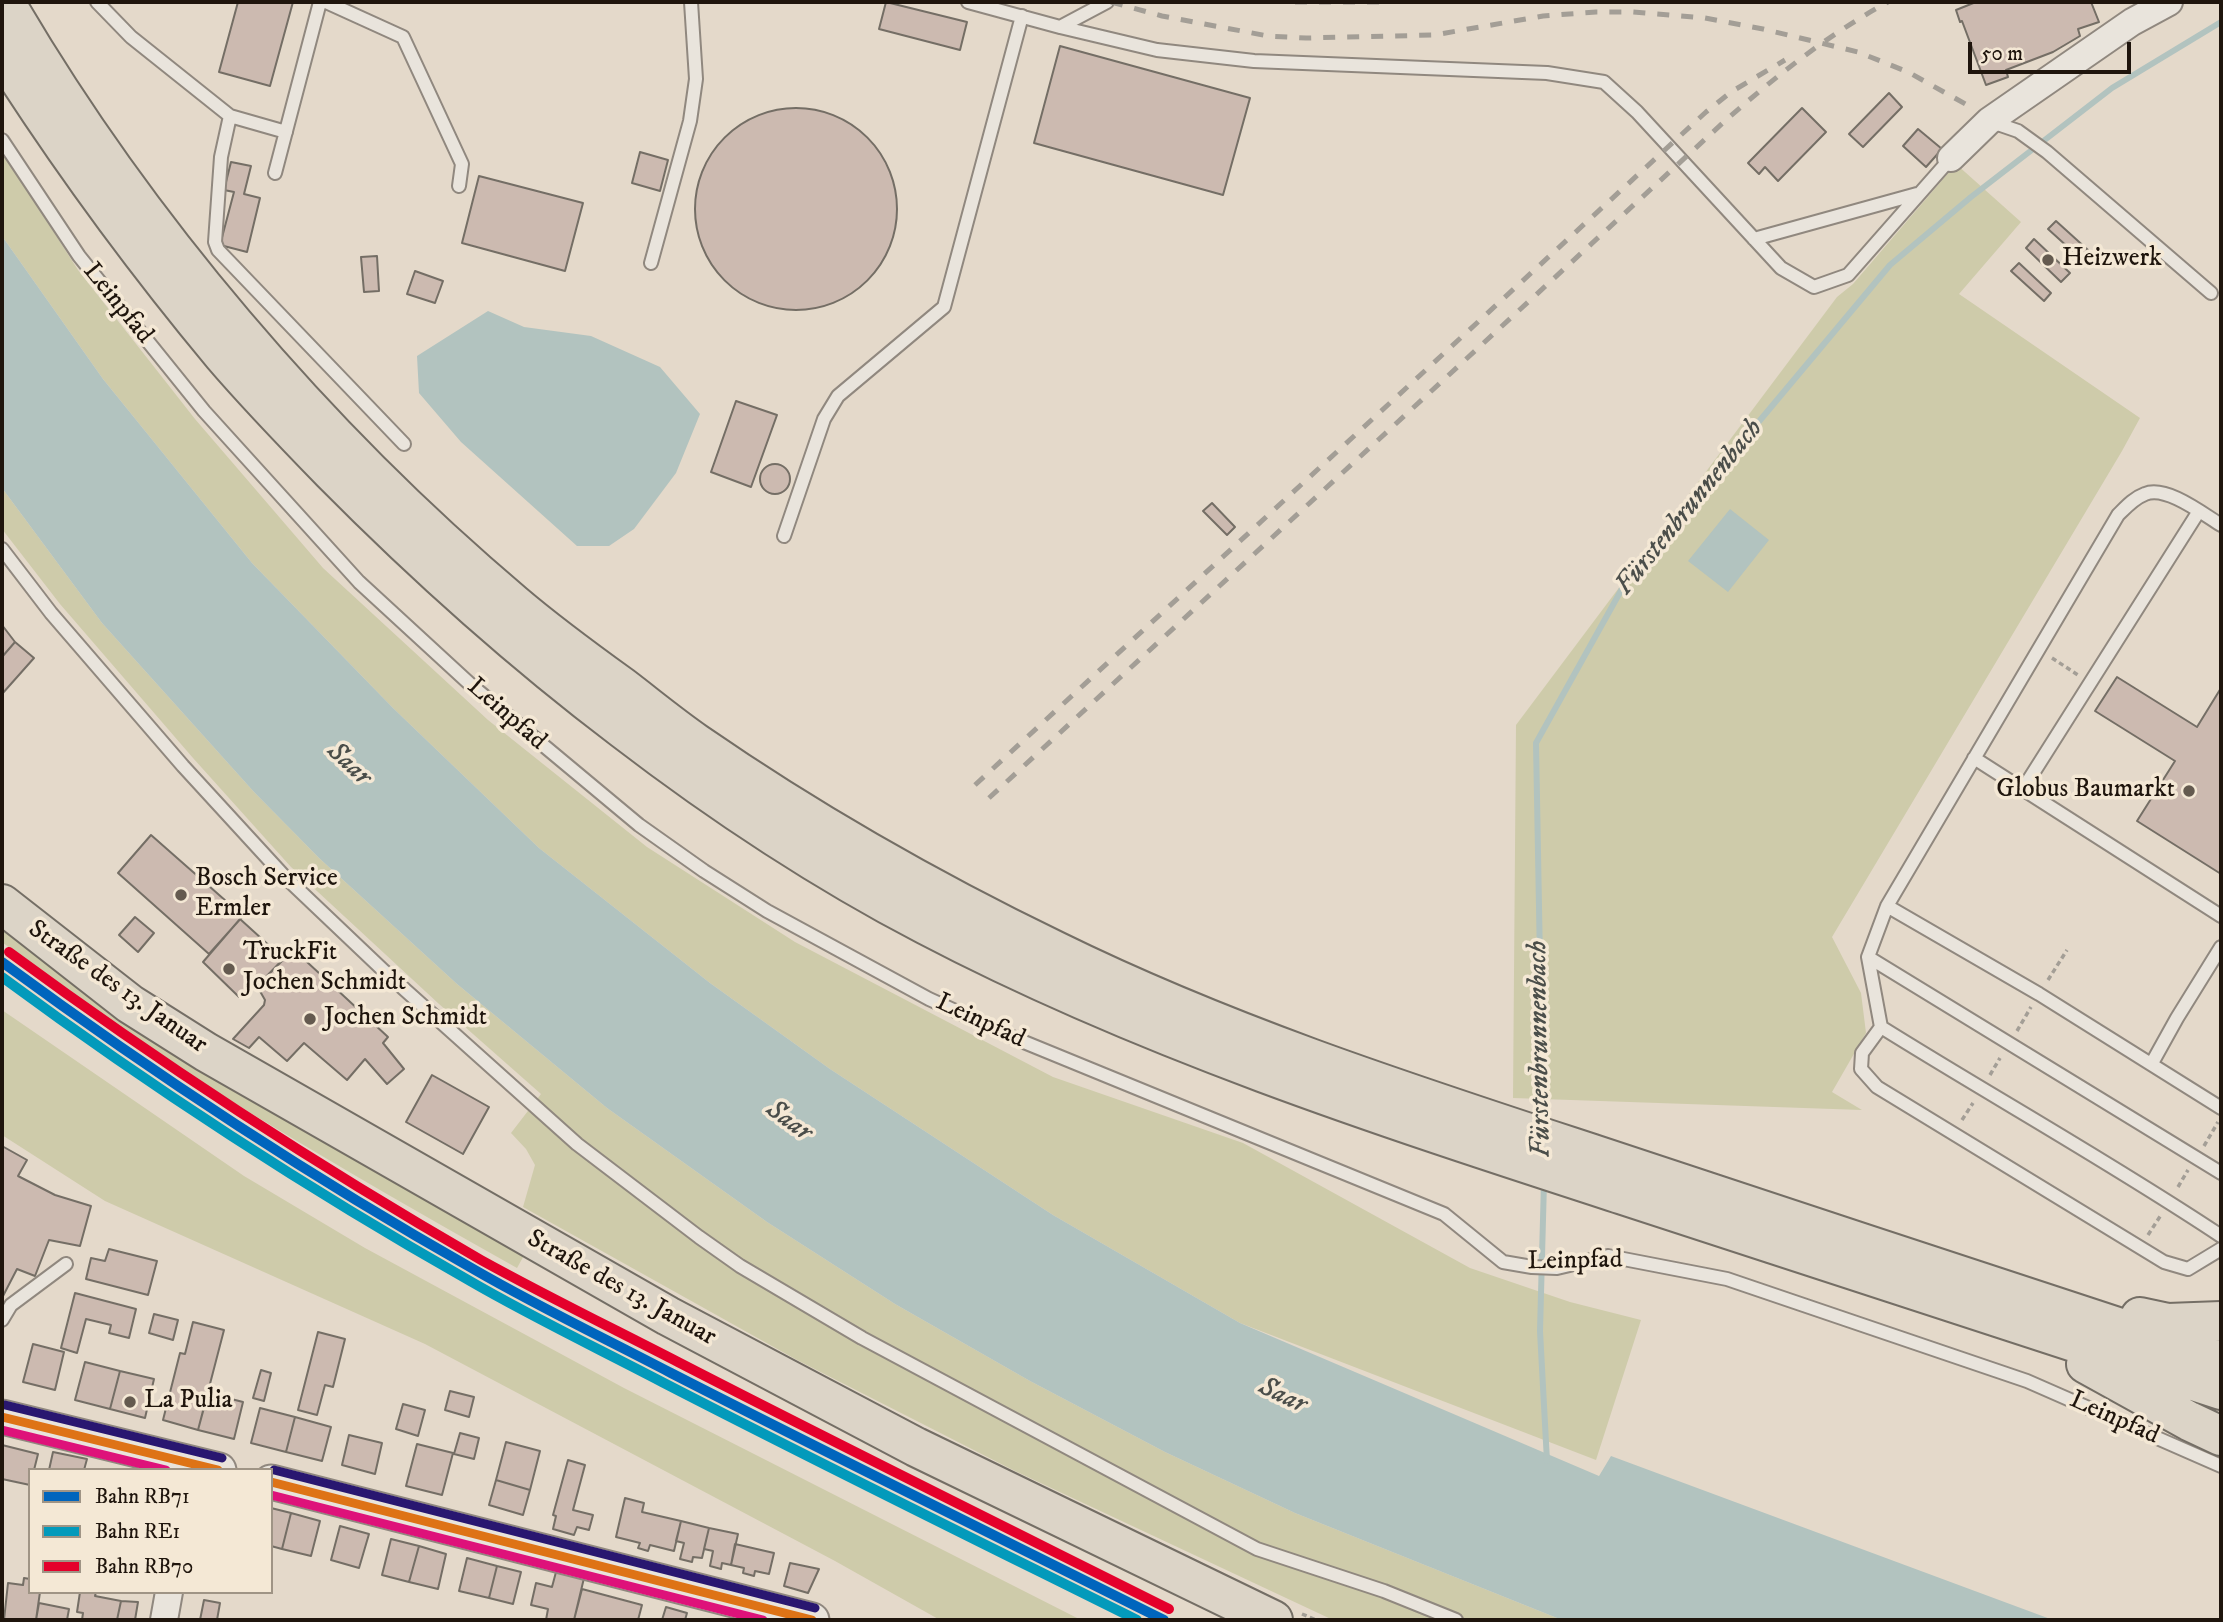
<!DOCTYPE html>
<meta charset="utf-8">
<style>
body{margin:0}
#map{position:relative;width:2223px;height:1622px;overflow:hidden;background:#e4d9ca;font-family:"IM FELL DW Pica",serif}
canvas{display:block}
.frame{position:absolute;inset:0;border:4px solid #1f150d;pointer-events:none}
.legend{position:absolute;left:28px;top:1468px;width:245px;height:126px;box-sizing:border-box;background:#f4e8d5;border:2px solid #9f9485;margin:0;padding:9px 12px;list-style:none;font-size:21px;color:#1f150d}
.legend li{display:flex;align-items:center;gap:14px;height:35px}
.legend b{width:35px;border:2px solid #9f9485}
.scale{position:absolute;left:1968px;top:42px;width:163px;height:32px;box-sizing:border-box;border:4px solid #1f150d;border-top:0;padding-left:9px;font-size:21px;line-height:24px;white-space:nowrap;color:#1f150d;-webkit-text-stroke:5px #f4e8d5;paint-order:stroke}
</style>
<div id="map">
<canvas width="2223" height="1622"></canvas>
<div class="frame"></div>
<ul class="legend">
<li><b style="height:9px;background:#0065bd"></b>Bahn RB71</li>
<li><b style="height:9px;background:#039abb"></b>Bahn RE1</li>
<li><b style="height:9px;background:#e4002b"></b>Bahn RB70</li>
</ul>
<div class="scale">50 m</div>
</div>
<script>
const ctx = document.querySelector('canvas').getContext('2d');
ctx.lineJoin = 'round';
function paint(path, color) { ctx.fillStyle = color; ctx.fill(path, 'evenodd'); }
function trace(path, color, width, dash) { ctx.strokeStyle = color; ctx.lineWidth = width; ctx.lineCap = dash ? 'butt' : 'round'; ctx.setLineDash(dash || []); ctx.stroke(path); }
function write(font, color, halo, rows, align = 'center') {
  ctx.font = font + ' "IM FELL DW Pica",serif'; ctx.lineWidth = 7; ctx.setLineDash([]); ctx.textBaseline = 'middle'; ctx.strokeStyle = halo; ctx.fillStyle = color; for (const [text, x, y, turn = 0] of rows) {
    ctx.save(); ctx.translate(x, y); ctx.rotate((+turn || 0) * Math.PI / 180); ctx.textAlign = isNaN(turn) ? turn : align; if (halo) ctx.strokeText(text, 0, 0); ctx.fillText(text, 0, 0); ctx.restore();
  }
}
paint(new Path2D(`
 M2,151L78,270L195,419L323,568L488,720L647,847L795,942L1053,1077L1243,1143L1470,1268L1570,1302L1641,1320L1596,1460L1240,1323L1053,1215L830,1069L710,983L539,848L393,708L252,563L103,379L2,236Z
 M1956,164L2021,222L1959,294L2140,418L2122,451L1832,937L1861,993L1866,1033L1832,1092L1862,1110L1513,1098L1516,725L1837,297L1853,284Z
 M2,488L102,623L254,792L319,858L457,984L607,1108L767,1222L895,1304L1030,1381L1165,1452L1295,1513L1562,1620H1333L1015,1471L797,1360L523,1207L535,1165L526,1149L511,1133L541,1094L439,1004L291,867L193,758L60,604L2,529Z
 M2,920L527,1250L517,1268C340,1168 162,1067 2,942Z
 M2,1010L244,1176L365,1248L624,1388L1081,1620H940L835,1561L425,1344L105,1201L2,1135Z`), '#cecbaa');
paint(new Path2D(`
 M2,236L103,379L252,563L393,708L539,848L710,983L830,1069L1053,1215L1240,1323L1599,1476L1611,1456L2053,1620H1562L1295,1513L1165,1452L1030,1381L895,1304L767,1222L607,1108L457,984L319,858L254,792L102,623L2,488Z
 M488,311L524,327L591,336L660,367L700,414L676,473L634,529L609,546H577L461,442L419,393L417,356Z
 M1730,509L1769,540L1728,592L1688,561Z`), '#b2c3bf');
trace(new Path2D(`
 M1543,1125L1536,743L1628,578L1890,265L1971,197L2112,88L2221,22
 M1544,1182L1540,1331L1547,1461`), '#b2c3bf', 6);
const building = new Path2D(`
 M238,2H293L270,86L219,72Z
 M886,2L967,22L960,50L879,29Z
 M1976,2H2091L2099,22L2078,29L2080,36L2053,52L2006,70L2008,77L1986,85L1962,21L1960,22L1956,10Z
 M1060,46L1250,98L1223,195L1034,143Z
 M1889,93L1902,107L1863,147L1849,134Z
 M695 209a101 101 0 1 1 202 0a101 101 0 1 1-202 0Z
 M1802,108L1826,132L1778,181L1765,167L1759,174L1748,163Z
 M1918,129L1942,149L1926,167L1903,146Z
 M640,152L668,160L660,191L632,183Z
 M231,162L251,166L244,194L260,198L247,252L220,245L234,192L224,190Z
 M479,176L583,203L565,271L462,243Z
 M2056,221L2088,250L2081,259L2048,229Z
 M2034,239L2070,273L2061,282L2026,248Z
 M377,256L379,291L364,292L361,257Z
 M2019,263L2051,293L2044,301L2011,271Z
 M415,271L443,281L435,303L407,294Z
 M736,401L777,415L751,487L711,472Z
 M760 479a15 15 0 1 1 30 0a15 15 0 1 1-30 0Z
 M1212,503L1235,527L1227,535L1203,511Z
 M2,625L15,642L2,657Z
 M15,642L34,658L2,694V657Z
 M2117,677L2197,727L2221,688V874L2137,821L2175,761L2095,711Z
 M151,835L243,916L209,954L118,873Z
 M135,917L154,933L138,952L119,935Z
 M240,919L284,959L261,982L257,977L239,997L203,962Z
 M293,949L388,1037L383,1043L404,1069L387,1084L365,1059L347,1080L304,1043L287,1061L259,1037L249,1048L233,1039L264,1005L265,1000L257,986Z
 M432,1075L489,1107L463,1154L406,1122Z
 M2,1146L27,1160L18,1176L55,1195L91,1206L80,1246L49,1240L35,1276L17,1269L2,1298V1239L3,1236L2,1235Z
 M109,1249L157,1261L148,1295L86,1279L91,1258L105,1261Z
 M75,1293L136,1309L129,1338L109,1333L111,1325L86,1319L77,1353L61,1348Z
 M154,1314L178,1320L173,1340L149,1333Z
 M193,1322L224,1330L198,1430L163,1420L180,1353L185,1354Z
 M318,1332L345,1339L333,1387L325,1385L317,1415L298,1410Z
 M33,1344L64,1352L55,1390L23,1382Z
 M85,1362L120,1371L110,1409L75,1400Z
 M261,1370L271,1373L264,1401L253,1398Z
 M120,1371L154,1379L145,1418L110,1409Z
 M450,1391L474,1397L469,1417L445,1410Z
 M208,1393L243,1402L234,1439L198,1430Z
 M403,1404L425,1410L418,1436L396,1429Z
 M260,1408L295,1417L286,1452L251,1443Z
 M295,1417L331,1427L322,1461L286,1452Z
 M460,1433L479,1438L474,1459L454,1454Z
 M349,1435L382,1443L375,1474L342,1465Z
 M506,1442L540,1451L530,1490L496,1480Z
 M417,1444L453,1453L442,1495L406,1486Z
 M2,1445L38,1454L34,1470H30V1485L2,1479Z
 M53,1452L87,1459L84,1470H49Z
 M568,1460L585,1465L573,1510L593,1515L589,1530L577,1527L574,1535L553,1529L556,1516L553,1515Z
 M496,1480L530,1490L523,1515L489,1505Z
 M625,1498L644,1503L642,1512L681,1521L674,1551L650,1545L648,1551L638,1548L640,1543L616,1537Z
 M271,1508L291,1513L282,1549L271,1546Z
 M291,1513L320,1521L311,1556L282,1549Z
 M681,1521L709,1528L702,1558L693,1557L692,1562L680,1559L684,1543L676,1541Z
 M340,1526L369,1534L359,1568L331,1560Z
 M709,1528L738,1534L731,1565L722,1563L721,1569L710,1566L713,1551L704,1549Z
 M391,1539L419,1546L409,1582L382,1575Z
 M735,1544L774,1553L769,1574L755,1571L754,1576L743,1573L744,1568L731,1565Z
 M419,1546L446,1554L438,1589L409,1582Z
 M467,1558L497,1566L489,1598L459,1591Z
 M790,1563L819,1569L808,1593L784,1586Z
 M497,1566L521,1572L513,1604L489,1598Z
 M556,1572L584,1578L574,1620H546L548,1609L531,1605L536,1583L552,1587Z
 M24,1578L30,1579V1592H40L36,1620H4L8,1583L23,1585Z
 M582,1589L642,1605L638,1620H574Z
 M80,1592H96L95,1596L121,1601L117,1620H82L83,1613L77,1612Z
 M204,1600L220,1603L217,1620H200Z
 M121,1601L138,1602L135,1620H117Z
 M39,1603L69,1609L67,1620H36Z
 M666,1607L687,1613L685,1620H662Z`);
paint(building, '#ccbab0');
trace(building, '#746e65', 2);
const service = new Path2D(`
 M97,2L131,37L230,116L286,132
 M326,2L403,37L462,164L459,186
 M968,2L1060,27L1157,50L1254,61L1547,73L1604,82L1637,112L1781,268L1814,287L1848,275L1951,158
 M1060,27L1107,2
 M230,116L221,157L215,242L218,250L404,444
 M1989,121L2018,131L2047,152L2211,293
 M2,140L79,256L204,411L359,582L471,685L639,825L704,871L767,911L929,999L1019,1040L1444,1214L1503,1262L1532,1267L1557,1268L1608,1256L1727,1279L2027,1381L2221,1466
 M275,173L320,2
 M1754,239L1917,194
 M651,263L690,121L696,79L691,2
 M2221,525C2203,514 2166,485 2145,494C2134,498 2126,507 2118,515L1887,906L1868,957L1881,1027L1862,1053L1861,1069L1877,1087L2164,1262L2188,1269L2221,1249
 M784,536L824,419L838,396L944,307L1022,16
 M2,549L51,613L183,766L283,875L384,971L577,1144L699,1237L740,1266L862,1338L1257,1549L1384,1591L1456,1620
 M1974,758L2221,916
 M2023,789L2199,511
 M1887,906L2039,994L2221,1108
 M1868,957L2221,1173
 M1881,1027C1993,1097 2110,1162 2221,1236
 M2152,1063L2177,1018L2221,947
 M2,1320L11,1305L66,1264`);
const minor = new Path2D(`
 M1951,158L1989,121L2132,22L2169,2
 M164,1620L169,1592`);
const tertiary = new Path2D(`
 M2,1417L219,1470
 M271,1482L812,1620`);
const primary = new Path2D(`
 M2,904L130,1004L206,1052L668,1316L916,1447L1273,1620`);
const motorway = new Path2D(`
 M5,2C135,225 317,438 514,604C548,633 585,660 621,686C646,705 670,725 696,743C809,821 932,891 1056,951C1229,1036 1413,1095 1596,1155C1804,1224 2013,1293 2221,1361
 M2,53C69,158 143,259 223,355C258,396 295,434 332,472C423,564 520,651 623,729C718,802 819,869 926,925C1147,1041 1386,1118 1623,1195C1823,1260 2022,1326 2221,1390
 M2140,1317L2168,1323L2221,1321
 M2086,1364L2189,1421L2221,1436`);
trace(service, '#90887f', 16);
trace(minor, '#90887f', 30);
trace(tertiary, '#90887f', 37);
trace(primary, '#746e65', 42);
trace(motorway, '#746e65', 42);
trace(new Path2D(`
 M2052,658L2078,675
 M2048,980L2067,950
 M2017,1031L2031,1007
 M1990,1075L2000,1058
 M1962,1120L1973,1103
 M2204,1146L2218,1122
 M2178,1187L2188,1170
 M2148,1235L2161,1215
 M1302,1614L1316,1620`), '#a39e96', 3.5, [5, 3.5]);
trace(service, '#e9e4dc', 12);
trace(minor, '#e9e4dc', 26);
trace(tertiary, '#e9e4dc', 33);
trace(primary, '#dcd4c7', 38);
trace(motorway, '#dcd4c7', 38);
trace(new Path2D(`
 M1111,2L1162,16L1268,36L1306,38L1434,35L1543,16L1596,12H1633L1705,18L1763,29L1858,52L1908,72L1969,106
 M1295,2H1387
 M975,785L1706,112L1731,92L1785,60
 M989,798L1726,120C1776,76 1829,34 1888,2`), '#a39e96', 5, [12, 12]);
trace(new Path2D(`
 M2,1417L218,1470
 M271,1482L812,1620`), '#de7316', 9);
trace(new Path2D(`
 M2,1430L166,1470
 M271,1495L763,1620`), '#de127a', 9);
trace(new Path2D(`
 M5,1405L222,1458
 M274,1470L815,1608`), '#291770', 9);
trace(new Path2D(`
 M2,962C154,1074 311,1177 475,1270C539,1307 606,1339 671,1373C835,1457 1000,1538 1164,1620`), '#0065bd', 10);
trace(new Path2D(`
 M2,977C151,1087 308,1189 470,1281C532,1317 597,1348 662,1382C819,1463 978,1541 1137,1620`), '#039abb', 10);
trace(new Path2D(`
 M9,952C161,1064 318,1166 481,1260C546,1296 612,1328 678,1362C841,1446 1005,1527 1169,1609`), '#e4002b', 10);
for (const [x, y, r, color] of [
 [2048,260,7,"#645a4f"],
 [2189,791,7,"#645a4f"],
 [181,895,7,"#645a4f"],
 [229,969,7,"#645a4f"],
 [310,1019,7,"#645a4f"],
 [130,1402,7,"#645a4f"]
]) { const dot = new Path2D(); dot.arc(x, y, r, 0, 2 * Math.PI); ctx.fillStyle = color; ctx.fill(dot); trace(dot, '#f4e8d5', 2.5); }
write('26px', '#1f150d', '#f4e8d5', [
 ["Heizwerk",2062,260],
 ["Globus Baumarkt",2175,791,"right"],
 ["Bosch Service",195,880],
 ["Ermler",195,910],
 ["TruckFit",243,954],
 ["Jochen Schmidt",243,984],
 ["Jochen Schmidt",324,1019],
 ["La Pulia",144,1402]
], 'left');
write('26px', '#1f150d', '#f4e8d5', [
 ["Leinpfad",117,304,51],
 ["Leinpfad",506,715,41],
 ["Straße des 13. Januar",117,988,35],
 ["Leinpfad",980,1022,25],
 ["Leinpfad",1575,1262,-1],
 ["Straße des 13. Januar",621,1289,29],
 ["Leinpfad",2114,1419,24]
]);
write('italic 28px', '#4b4e4a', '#f4e8d5', [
 ["Fürstenbrunnenbach",1690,508,-51],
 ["Saar",348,765,43],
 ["Fürstenbrunnenbach",1541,1049,-91],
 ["Saar",788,1122,36],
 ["Saar",1282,1397,25]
]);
</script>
